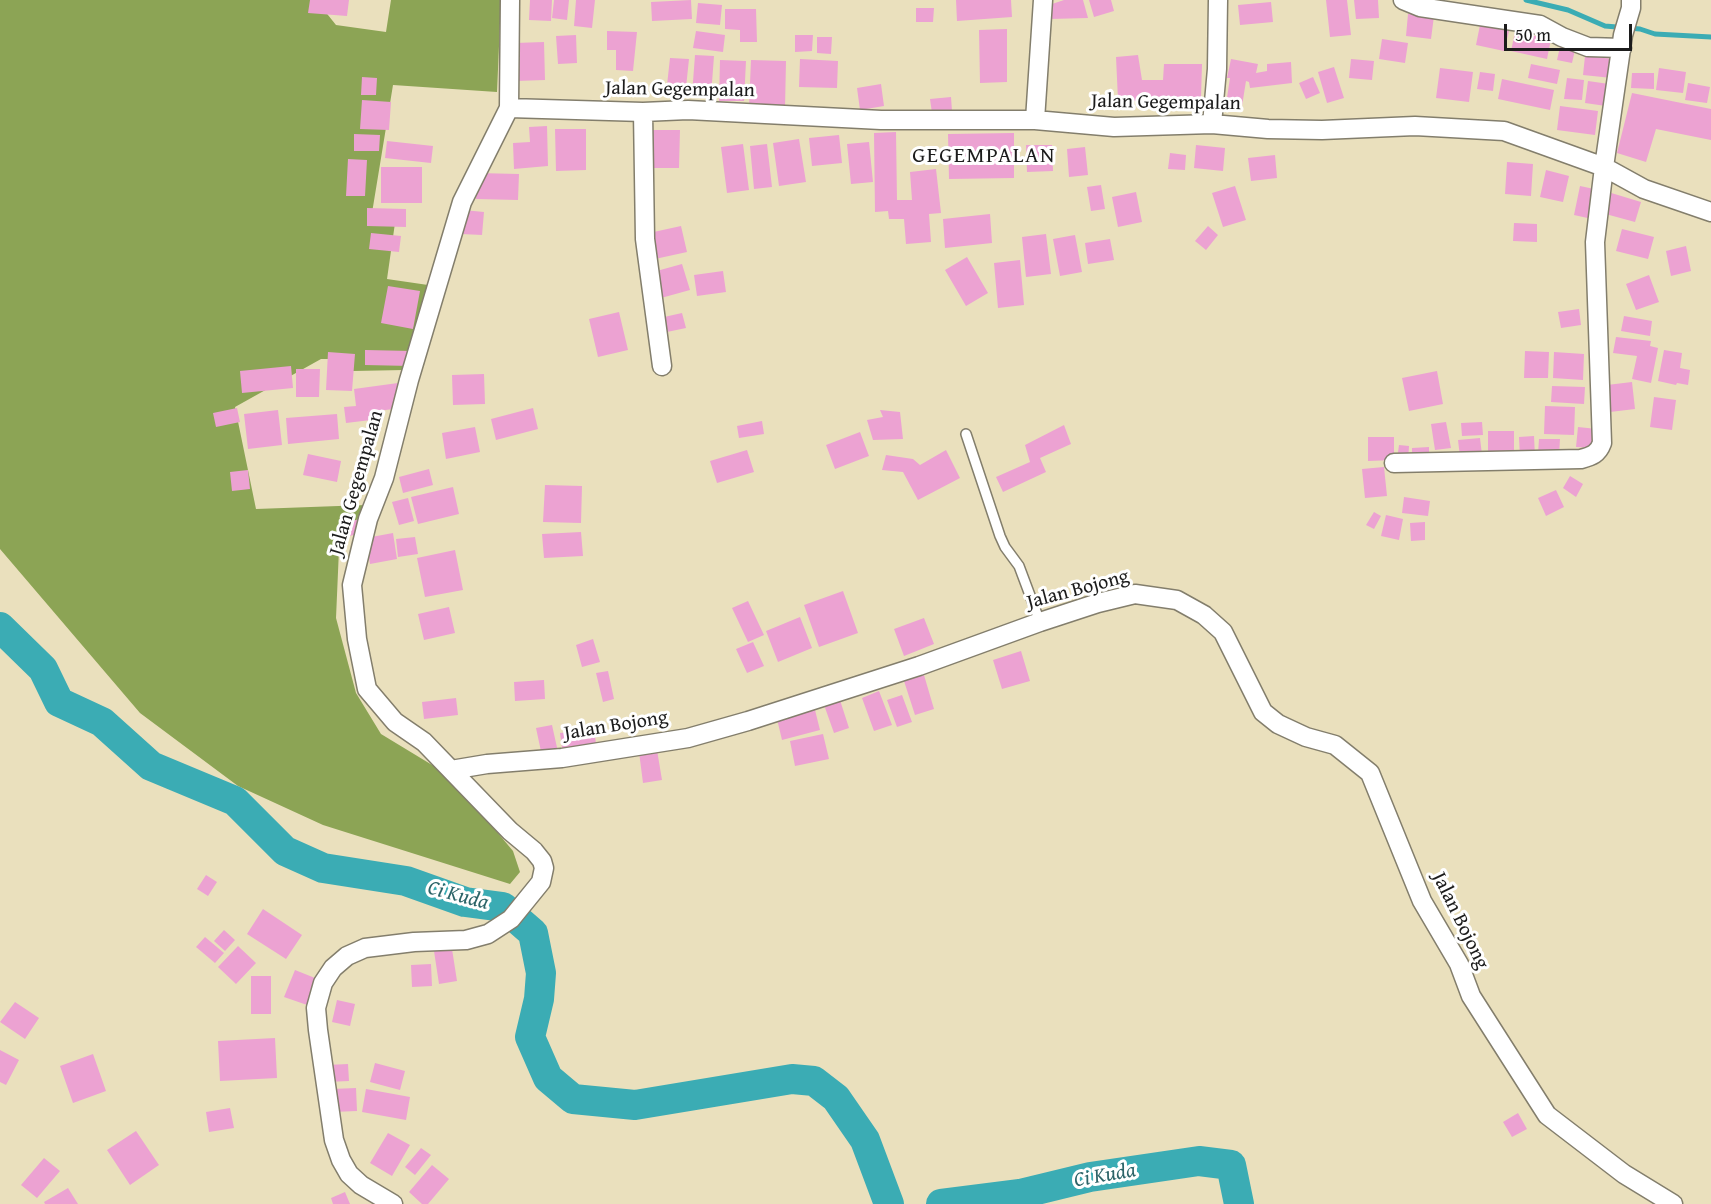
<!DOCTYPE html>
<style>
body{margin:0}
#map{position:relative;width:1711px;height:1204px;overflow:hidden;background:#eae0bd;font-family:"Gentium Book Plus",serif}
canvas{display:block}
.scale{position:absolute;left:1504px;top:24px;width:128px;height:27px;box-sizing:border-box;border:3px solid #1c1c1c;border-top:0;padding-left:8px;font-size:18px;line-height:21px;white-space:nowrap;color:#1c1c1c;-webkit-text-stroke:4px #fff;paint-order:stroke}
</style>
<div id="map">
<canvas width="1711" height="1204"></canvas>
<div class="scale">50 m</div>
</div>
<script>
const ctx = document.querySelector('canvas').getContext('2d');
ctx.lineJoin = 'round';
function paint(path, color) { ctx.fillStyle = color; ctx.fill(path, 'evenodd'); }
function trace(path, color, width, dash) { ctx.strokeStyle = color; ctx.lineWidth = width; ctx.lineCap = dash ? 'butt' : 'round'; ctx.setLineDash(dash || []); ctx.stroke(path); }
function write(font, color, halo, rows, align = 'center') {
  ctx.font = font + ' "Gentium Book Plus",serif'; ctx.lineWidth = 6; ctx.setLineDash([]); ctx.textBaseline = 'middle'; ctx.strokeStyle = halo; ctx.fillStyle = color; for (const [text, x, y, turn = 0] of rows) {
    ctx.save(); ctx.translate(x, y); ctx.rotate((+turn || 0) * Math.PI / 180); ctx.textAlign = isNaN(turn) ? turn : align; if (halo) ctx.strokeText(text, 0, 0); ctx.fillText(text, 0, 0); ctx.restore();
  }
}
paint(new Path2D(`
 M0,0H316L336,25L386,32L391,0H501L497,92L393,85L371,219L395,223L387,279L428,285L404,370L353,371L352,359H321L235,407L256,509L366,505L339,549L336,618L356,693L381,734L442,771L487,820L513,851L520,872L510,884L323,825L238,786L140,713L0,549Z`), '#8ca455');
trace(new Path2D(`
 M1526,0L1568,10L1605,26L1640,29L1655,34L1711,37`), '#3bacb4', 5);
trace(new Path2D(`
 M0,627L43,669L59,702L102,722L151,766L235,801L285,851L323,868L406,881L465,902L503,907L533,933L541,973L539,999L530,1037L548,1078L573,1099L635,1105L792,1079L814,1081L836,1098L865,1140L889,1204
 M941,1204L1020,1194L1090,1177L1199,1161L1231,1165L1239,1204`), '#3bacb4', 30);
paint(new Path2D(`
 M310,0H349L347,16L308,13Z
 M530,0H552L551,21L529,20Z
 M554,0H569L567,20L552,18Z
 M576,0H595L592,28L574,26Z
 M691,0L692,19L652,21L651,2Z
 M956,0H1011L1012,17L957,21Z
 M1064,0H1083L1088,18L1050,19L1046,6Z
 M1089,0H1111L1114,11L1094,17Z
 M1326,0H1347L1351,35L1330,37Z
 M1354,0H1378L1379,18L1356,19Z
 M1271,2L1273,22L1240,25L1238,5Z
 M698,3L722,5L720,25L696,23Z
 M916,8H934L933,22H916Z
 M725,9H756L757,42H740V30L725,29Z
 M1408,14L1434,16L1431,39L1406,36Z
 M1480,25L1509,31L1504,51L1476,45Z
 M1007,29V82L980,83L979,30Z
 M607,31L637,32L633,71L616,70V50H607Z
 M696,31L725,35L723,52L693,48Z
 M1515,32L1551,39L1547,59L1511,51Z
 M576,35L577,63L558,64L556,36Z
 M795,35H813L812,51L795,52Z
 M817,37H832L831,54L817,53Z
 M1382,39L1408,43L1405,63L1379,59Z
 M544,42L545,80L516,81L515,43Z
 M1560,47L1575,50L1572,63L1557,60Z
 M695,55L714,56L711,96L692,95Z
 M1138,55L1142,80H1163L1164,64H1202L1201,98H1167V108H1137V101L1118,100L1116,57Z
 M1585,56L1614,59L1612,78L1583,75Z
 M670,58L689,59L685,97L666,94Z
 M800,59L838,61L837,88L799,87Z
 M1231,59L1258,64L1256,73L1267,71V64L1291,62L1292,83L1250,88L1249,82L1246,81L1242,106L1226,104L1230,78H1227Z
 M1351,59L1374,61L1372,80L1349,78Z
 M720,60L746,61L744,101H719Z
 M751,60L786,61L785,108L749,107Z
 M1531,64L1560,70L1557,84L1528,78Z
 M1334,67L1344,98L1327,103L1318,72Z
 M1440,68L1473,72L1469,102L1436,98Z
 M1659,68L1686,72L1683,93L1656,90Z
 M1480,72L1495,74L1493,91L1477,89Z
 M1632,73H1654V89L1631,88Z
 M362,77L377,78L376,95H361Z
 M1313,77L1320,93L1306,99L1299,83Z
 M1567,78L1584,80L1582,100L1564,99Z
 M1502,79L1554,90L1550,110L1498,99Z
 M1588,81L1609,84L1606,106L1585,103Z
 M1688,83L1710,87L1707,103L1685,100Z
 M881,84L884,106L860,110L857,88Z
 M1632,93L1711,109V140L1656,129L1646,162L1617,153Z
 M951,97L952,111L932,113L930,99Z
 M362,100L391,102L389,130L360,129Z
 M1560,106L1598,111L1595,135L1557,130Z
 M547,126L548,166L514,169L513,143L530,142L529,127Z
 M555,129H586V170L556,171Z
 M650,130H680L679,168H649Z
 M896,132L897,200H912L910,172L936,169L941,213L929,214L931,242L906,244L904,219H889L888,211L875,212L874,133Z
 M1014,133V178L949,179L948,134Z
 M354,134L380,135L379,151H354Z
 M839,135L842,163L812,166L809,138Z
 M799,139L806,182L779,186L773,143Z
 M387,141L433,146L431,163L385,158Z
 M869,142L873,182L851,184L847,144Z
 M743,144L749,190L727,193L721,147Z
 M767,144L772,187L754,189L750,146Z
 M1026,145H1052L1053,171L1027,172Z
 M1196,145L1225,148L1223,171L1194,168Z
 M1085,147L1088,175L1069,177L1067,149Z
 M1170,153L1186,155L1185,170L1168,169Z
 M1275,155L1277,178L1251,181L1248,158Z
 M348,159L367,160L365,196H346Z
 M1507,162L1533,164L1531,196L1505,194Z
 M381,167H422V203H381Z
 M1546,170L1569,176L1563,202L1540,197Z
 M477,173L519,174L518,200L476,199Z
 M1101,185L1105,209L1091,211L1087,187Z
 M1235,186L1246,220L1223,227L1212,193Z
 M1580,186L1599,190L1592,219L1574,215Z
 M1136,192L1142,222L1118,227L1112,197Z
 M1608,192L1641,202L1635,222L1602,213Z
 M367,208L406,209V227L367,226Z
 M463,210L484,212L482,235L461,234Z
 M990,214L992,243L945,248L943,219Z
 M1514,223L1537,224V242L1513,241Z
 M681,226L687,252L655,259L649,233Z
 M1208,226L1218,235L1206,250L1195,241Z
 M1622,229L1654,237L1648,259L1616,251Z
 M371,233L401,236L399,252L369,249Z
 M1046,234L1051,274L1026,277L1022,237Z
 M1075,235L1082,272L1060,276L1053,239Z
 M1110,239L1114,260L1088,264L1085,243Z
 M1686,246L1691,271L1671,276L1666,251Z
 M967,257L988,293L966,306L945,270Z
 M1020,260L1024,305L998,308L994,263Z
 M682,264L690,290L661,298L653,272Z
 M723,271L726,292L697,296L694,275Z
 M1649,275L1659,302L1636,310L1626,284Z
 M388,286L420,291L413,329L381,323Z
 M1579,309L1581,325L1561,328L1558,312Z
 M619,312L628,350L598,357L589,319Z
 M682,313L686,328L667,332L664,317Z
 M1624,316L1652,321L1650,336L1621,331Z
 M1616,337L1651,341L1650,346L1658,348L1651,383L1632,379L1637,356L1613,353Z
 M365,350L412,351L411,366L365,365Z
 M1664,350L1682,353L1680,368L1690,370L1688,385L1677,383L1676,385L1658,381Z
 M1525,351L1549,352L1548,378H1524Z
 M328,352L355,354L352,391L326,390Z
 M1554,352L1584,354L1583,380L1553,378Z
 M291,366L293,388L242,393L240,371Z
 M296,369H320L319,397H296Z
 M1437,371L1443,404L1409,411L1402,378Z
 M484,374L485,404L453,405L452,375Z
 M1632,382L1635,409L1610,412L1607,385Z
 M398,383L401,408L370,412L371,420L346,423L344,407L356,406L354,389Z
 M1552,386L1585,387L1584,404L1551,402Z
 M1654,397L1676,400L1672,430L1650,427Z
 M1545,406L1575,407L1574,435L1544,434Z
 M237,408L240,422L216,427L213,413Z
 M533,408L538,429L496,440L491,419Z
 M278,410L282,445L248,449L244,414Z
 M880,410L900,412L903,439L873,440L867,420L883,417Z
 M337,414L339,439L288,444L286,418Z
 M762,421L764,434L739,438L737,426Z
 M1446,422L1451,448L1435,450L1431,424Z
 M1482,422L1483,435L1462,436L1461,423Z
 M1064,425L1071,444L1040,458L1046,472L1003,492L996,477L1030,462L1025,445Z
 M475,427L480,452L446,459L442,433Z
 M1578,427L1597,429L1595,448L1576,447Z
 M1488,431H1514V456H1488Z
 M860,432L869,456L835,469L826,445Z
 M1534,436L1535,457L1520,458L1519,437Z
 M1368,437H1394V460L1368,461Z
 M1480,438L1482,455L1460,457L1458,440Z
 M1539,439H1560L1559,455L1538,454Z
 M1399,445L1409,446L1408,461L1397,460Z
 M1429,447V459L1412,460V448Z
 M747,450L754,472L717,483L710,461Z
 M946,450L960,478L918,500L903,472L882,470L886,455L913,459L920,465Z
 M308,454L341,461L337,482L303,475Z
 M1384,467L1387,496L1365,498L1362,469Z
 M429,469L433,485L403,493L399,477Z
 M248,470L250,489L232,491L230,472Z
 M1570,476L1583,484L1576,497L1563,488Z
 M545,485L582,486L581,523L543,522Z
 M453,487L459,514L418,524L411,497Z
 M1556,490L1564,507L1546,516L1538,498Z
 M1404,497L1430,501L1428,516L1402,513Z
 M408,498L414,521L399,525L392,502Z
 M1374,512L1381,516L1374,529L1366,525Z
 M1386,515L1403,519L1399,540L1381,536Z
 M359,519L363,532L350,536L346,523Z
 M1425,522V540L1411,541L1410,523Z
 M581,532L583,556L544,558L542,534Z
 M393,533L397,559L370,564L366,538Z
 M415,537L418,554L398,557L396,539Z
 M455,550L463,590L425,597L417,558Z
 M843,591L858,633L819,647L804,605Z
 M748,601L764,635L748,642L732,608Z
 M449,607L455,633L424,640L418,614Z
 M800,617L812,648L778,662L766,631Z
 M924,618L934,644L904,656L894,629Z
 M593,639L600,662L582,667L576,645Z
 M753,642L764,666L747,673L736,649Z
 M1021,651L1030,681L1002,689L993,660Z
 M608,671L614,699L603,702L596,673Z
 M924,675L934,709L915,715L904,681Z
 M544,680L545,699L515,701L514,682Z
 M879,691L892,725L874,731L862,698Z
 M902,695L912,722L897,727L887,700Z
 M839,697L849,728L834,733L823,702Z
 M456,698L458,715L424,719L422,702Z
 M815,710L820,730L782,740L777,719Z
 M552,725L558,752L542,756L536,728Z
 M594,729L597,751L563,755L560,733Z
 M823,734L829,759L795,766L790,741Z
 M657,750L662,780L643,783L639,752Z
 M206,875L217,882L208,896L197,889Z
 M263,909L302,935L286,959L247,934Z
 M224,930L235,940L225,951L214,941Z
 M205,937L224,953L215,963L196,947Z
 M238,946L256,963L236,984L218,967Z
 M452,949L457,981L439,984L434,951Z
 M431,964L432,986L412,987L411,965Z
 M295,970L320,980L310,1006L284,997Z
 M251,976H271V1014H251Z
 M337,1000L355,1004L350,1026L332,1022Z
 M15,1002L39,1018L25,1039L0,1022Z
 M275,1038L277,1078L220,1081L218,1041Z
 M0,1050L19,1060L6,1085L0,1082Z
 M93,1054L106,1091L73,1103L60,1066Z
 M375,1063L405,1071L400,1090L370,1082Z
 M348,1064L349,1081L327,1082V1065Z
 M356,1088L357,1111L333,1112L332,1089Z
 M366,1089L410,1097L406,1120L362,1112Z
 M230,1108L234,1128L209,1132L206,1112Z
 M1518,1113L1527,1129L1512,1137L1503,1122Z
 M136,1131L159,1165L130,1185L107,1150Z
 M388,1133L410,1145L392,1176L370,1163Z
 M421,1148L431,1155L415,1175L405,1167Z
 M44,1158L60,1171L37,1198L21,1185Z
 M432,1165L449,1179L428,1204H422L409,1192Z
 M68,1188L78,1204H45L44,1202Z
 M345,1192L350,1204H333L331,1198Z`), '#eca2d2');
const service = new Path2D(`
 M966,434L1000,536L1005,547L1019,566L1040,622`);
const minor = new Path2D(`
 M1403,0L1420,7L1540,25L1562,37L1588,47L1622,48
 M509,108L643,112L688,110L881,120H1035L1114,127L1212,124L1268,129L1322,130L1415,126L1504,131L1604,167L1644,189L1711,212
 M643,112L645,239L662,366
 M1035,120L1043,0
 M1212,124L1217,69L1218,0
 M1394,463L1581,459C1592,456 1598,454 1602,443L1595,242L1604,167L1623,35L1631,8V0
 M451,770L487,764L562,758L688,738L748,721L919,666L1040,622L1098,603L1135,594L1177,600L1204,615L1223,632L1263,712L1278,724L1306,737L1335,745L1370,773L1422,901L1459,964L1471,996L1547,1115L1624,1174L1673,1204
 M393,1204L361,1185L349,1174L341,1160L334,1140L318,1030L316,1008L323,983L333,968L347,956L365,948L414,942L466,940L488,934L511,919L541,882L544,868L542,861L534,851L510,831L424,742L395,722L367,689L357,639L352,585L368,519L384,478L409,380L462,202L509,108L510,0`);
trace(service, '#837e6c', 12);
trace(minor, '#837e6c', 21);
trace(service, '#fff', 9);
trace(minor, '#fff', 18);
write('20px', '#1c1c1c', '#fff', [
 ["Jalan Gegempalan",680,90,1],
 ["Jalan Gegempalan",1166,103,1],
 ["Jalan Gegempalan",357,483,-74],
 ["Jalan Bojong",1078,590,-15],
 ["Jalan Bojong",616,726,-9],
 ["Jalan Bojong",1460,921,64]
]);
write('italic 21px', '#2c6468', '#fff', [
 ["Ci Kuda",458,896,15],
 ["Ci Kuda",1105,1176,-10]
]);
ctx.letterSpacing = '1.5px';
write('22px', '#1c1c1c', '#fff', [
 ["GEGEMPALAN",984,156]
]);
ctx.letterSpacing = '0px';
</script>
